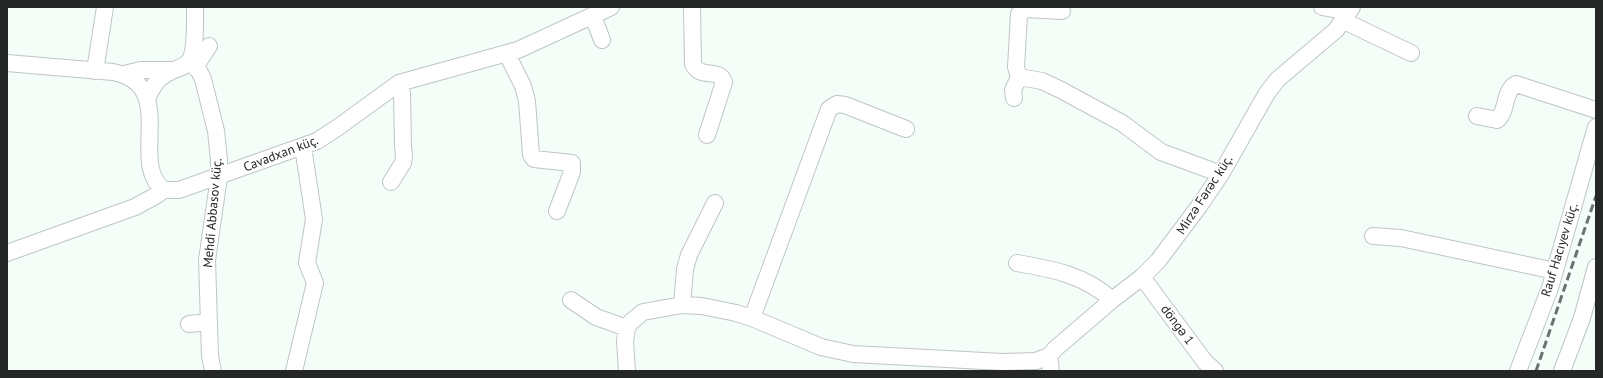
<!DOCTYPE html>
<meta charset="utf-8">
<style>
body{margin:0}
#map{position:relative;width:1603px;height:378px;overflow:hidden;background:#f5fdf9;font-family:"PT Sans",sans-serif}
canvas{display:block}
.frame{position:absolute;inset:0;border:8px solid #242726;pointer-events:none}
</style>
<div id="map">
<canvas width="1603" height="378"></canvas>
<div class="frame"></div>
</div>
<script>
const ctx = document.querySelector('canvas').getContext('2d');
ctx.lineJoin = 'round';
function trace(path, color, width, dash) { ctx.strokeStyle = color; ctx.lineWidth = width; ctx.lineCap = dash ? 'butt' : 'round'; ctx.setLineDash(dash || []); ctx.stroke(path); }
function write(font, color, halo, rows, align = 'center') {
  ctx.font = font + ' "PT Sans",sans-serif'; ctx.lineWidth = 3.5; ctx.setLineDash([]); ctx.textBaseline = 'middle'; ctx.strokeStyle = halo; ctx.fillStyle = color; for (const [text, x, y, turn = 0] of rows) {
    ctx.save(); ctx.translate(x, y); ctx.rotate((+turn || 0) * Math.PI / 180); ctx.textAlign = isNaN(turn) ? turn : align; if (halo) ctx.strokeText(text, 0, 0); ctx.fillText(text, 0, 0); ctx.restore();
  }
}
const minor = new Path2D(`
 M692,7L693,64C700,80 719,67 724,82L707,135
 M1322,7L1349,12
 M1062,11L1025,9L1019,14L1016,67L1019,77L1042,81L1061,90L1122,123L1161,152L1221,174
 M593,16L602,40
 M1344,21L1411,53
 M507,54L523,86L527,101L531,155L534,159L572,163V172L557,211
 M189,61L199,71L203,79L216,131L219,160V177L207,260L210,356L213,371
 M7,63L113,72C180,85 127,163 164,190H179L317,141L337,128L399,83L518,50L611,7
 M195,67L209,46
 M95,71L105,7
 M124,74L141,70H173
 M1014,98L1013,90L1019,77
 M147,99C153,84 160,76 174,70C180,68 186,66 190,60C196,50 195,20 195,7
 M1477,116L1497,120C1508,111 1503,91 1516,84L1596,110
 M391,182L403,163L404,156L403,145L402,93L399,83
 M1373,236L1401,238L1555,271
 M7,253L135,207L157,195L164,190
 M1017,263C1052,269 1085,275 1112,300
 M1142,277L1205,362L1215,371
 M571,300L596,317L627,328
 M682,305L685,269L689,255L715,203
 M752,318L829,109L837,104L845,105L906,129
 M189,324L209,322
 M294,371L315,283L307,263L314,219L303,147
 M627,371L625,341L627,328L631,322L643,312L682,305L702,306L736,313L752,318L821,347L853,354L1003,362L1036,361L1049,356
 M1051,371L1049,356L1055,349L1112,300L1142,277L1158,261L1200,205L1221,174L1267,93L1278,79L1336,30L1352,7
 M1518,371L1550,288L1596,127
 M1562,371L1582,318L1596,267`);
trace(minor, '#bec6c2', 18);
trace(minor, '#fff', 16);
trace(new Path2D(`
 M1536,371L1596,196`), '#6c716f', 3, [8, 4]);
write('13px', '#242726', '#fff', [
 ["Cavadxan küç.",281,154,-21],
 ["Mirzə Fərəc küç.",1205,195,-57],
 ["Mehdi Abbasov küç.",213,213,-85],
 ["Rauf Hacıyev küç.",1560,250,-73],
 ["döngə 1",1177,325,53]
]);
</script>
